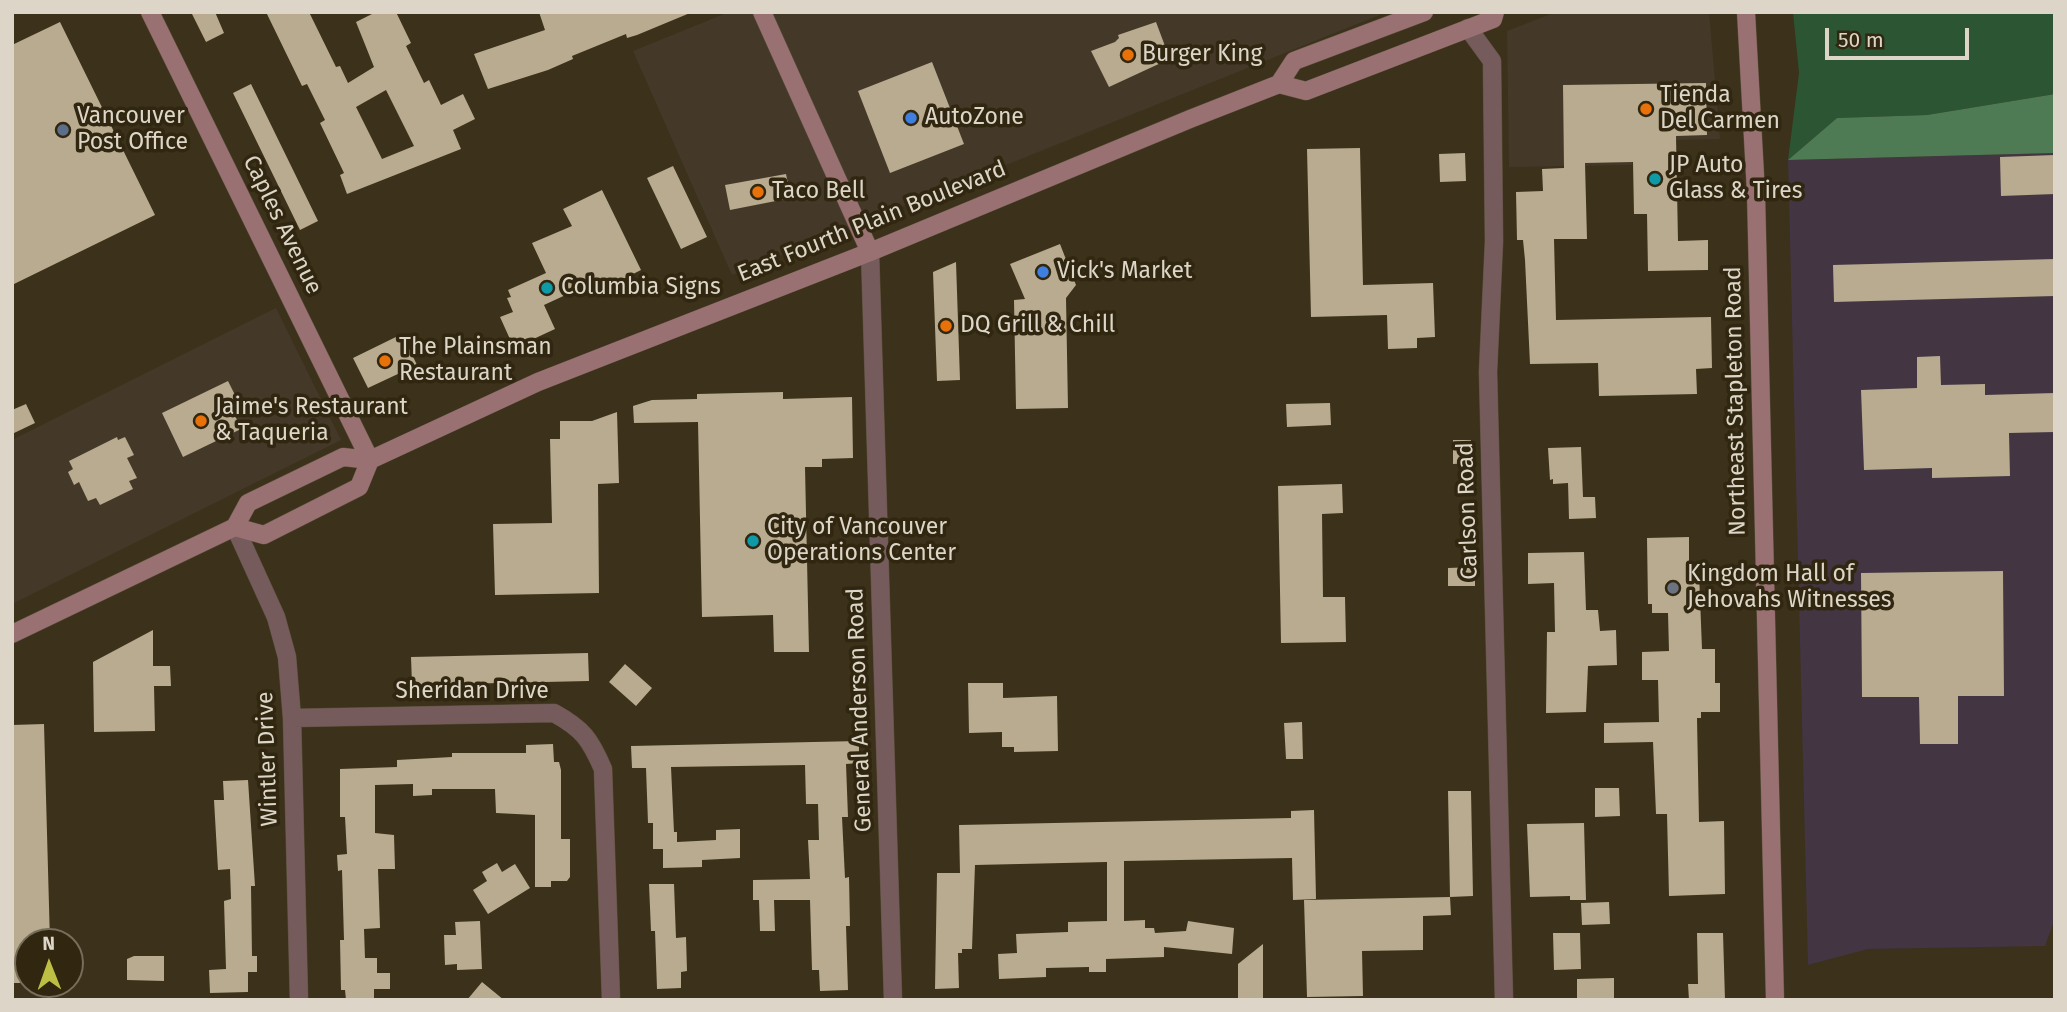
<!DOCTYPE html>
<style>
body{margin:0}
#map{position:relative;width:2067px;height:1012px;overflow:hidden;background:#3c311a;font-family:"Fira Sans",sans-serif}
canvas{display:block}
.frame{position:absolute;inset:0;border:14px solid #ddd6c8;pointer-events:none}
.north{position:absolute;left:14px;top:928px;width:70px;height:70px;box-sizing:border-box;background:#312710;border:2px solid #766d5a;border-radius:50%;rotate:359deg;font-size:19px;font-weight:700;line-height:28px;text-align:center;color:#ddd6c8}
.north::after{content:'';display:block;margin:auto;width:24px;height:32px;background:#bcbf44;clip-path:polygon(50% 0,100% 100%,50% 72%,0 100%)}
.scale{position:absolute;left:1825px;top:28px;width:144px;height:32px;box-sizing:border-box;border:4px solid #ddd6c8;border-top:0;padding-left:9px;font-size:21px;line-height:24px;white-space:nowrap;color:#ddd6c8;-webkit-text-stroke:5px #312710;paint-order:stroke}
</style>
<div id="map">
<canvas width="2067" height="1012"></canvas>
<div class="frame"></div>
<div class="north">N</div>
<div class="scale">50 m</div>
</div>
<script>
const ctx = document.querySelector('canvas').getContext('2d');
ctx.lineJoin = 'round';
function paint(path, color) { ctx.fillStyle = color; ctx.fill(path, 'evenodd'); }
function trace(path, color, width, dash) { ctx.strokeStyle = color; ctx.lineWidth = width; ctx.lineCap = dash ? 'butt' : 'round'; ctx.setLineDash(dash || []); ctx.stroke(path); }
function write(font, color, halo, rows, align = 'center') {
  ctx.font = font + ' "Fira Sans",sans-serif'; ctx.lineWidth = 7; ctx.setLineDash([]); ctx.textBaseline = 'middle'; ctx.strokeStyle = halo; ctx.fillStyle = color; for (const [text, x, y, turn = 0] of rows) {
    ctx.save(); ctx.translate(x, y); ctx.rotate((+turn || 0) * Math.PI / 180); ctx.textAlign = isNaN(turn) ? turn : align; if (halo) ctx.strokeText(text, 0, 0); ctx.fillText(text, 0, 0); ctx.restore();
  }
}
paint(new Path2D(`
 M729,12H1387L732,275L633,51Z
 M1556,12H1709L1720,139L1632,141V165L1509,167L1507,31Z
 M276,308L341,440L12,604V440Z`), '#443829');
paint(new Path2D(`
 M2055,153V918L2045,946L1868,949L1808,965L1788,160Z`), '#433542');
paint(new Path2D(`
 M1793,12H2055V94L1927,115L1837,118L1788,160L1799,73Z`), '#2c5533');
paint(new Path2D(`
 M2055,94V153L1788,160L1837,118L1927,115Z`), '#4e7a54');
paint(new Path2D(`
 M191,12H215L224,33L206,42Z
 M266,12H309L336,67L340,66L348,83L374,67L356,22L376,12H396L411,43L406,46L424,83L429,80L441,105L463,94L475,119L453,130L461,149L347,194L340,175L344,173L320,123L325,120L307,84L302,86ZM386,90L414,146L382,159L356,107Z
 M539,12H690V13L637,35L627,38L626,34L572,56L573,59L548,70L488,89L474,54L545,30Z
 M60,22L155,215L12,285V45Z
 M1156,22L1165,46L1161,48L1165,59L1163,62L1109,87L1091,51L1115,42L1119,38L1118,35Z
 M932,62L964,144L890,173L858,91Z
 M1706,83L1707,135L1676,136L1678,241L1708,240V270L1648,271L1647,214H1634L1633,162L1585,163L1587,239H1554L1556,320L1711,317L1712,368L1696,369L1697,394L1599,396L1598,363L1530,364L1525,260L1523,240H1517L1516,192L1543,191L1542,169L1564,168L1563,85Z
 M251,84L318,221L300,230L233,93Z
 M1360,148L1363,285L1433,283L1435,337L1417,338V348L1388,349L1387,315L1311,317L1307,149Z
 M1465,153L1466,181L1440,182L1439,154Z
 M2055,155V194L2001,196L2000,157Z
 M673,166L707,237L681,249L647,178Z
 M786,174L791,198L730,210L725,185Z
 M602,190L641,270L603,289L598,280L544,305L555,329L514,348L500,317L513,312L507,298L511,297L508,290L546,273L532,243L572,226L563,209Z
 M1060,244L1076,285L1066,298L1068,408L1016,409L1014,300L1025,299L1010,264Z
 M2055,259V296L1834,302L1833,265Z
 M956,262L960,380L937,381L933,272Z
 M402,334L417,365L368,388L353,358Z
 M1940,356L1941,385L1985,384V395L2055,393V432L2009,433L2010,476L1932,478V468L1864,470L1861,390L1917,388V357Z
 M228,381L241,407L233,411L241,429L183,457L162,413Z
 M783,392V399L852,397L853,458L822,459V467H805L809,652H774L773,615L702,617L698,422L634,423L633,406L652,400L697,399V394Z
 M1330,403L1331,425L1287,427L1286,404Z
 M26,404L35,423L12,434V410Z
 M617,412L619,483L598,484L599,593L495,595L493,524L552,523L550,439H560V421H592Z
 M117,437L118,440L125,437L134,455L127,458L137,478L129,481L133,489L100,505L96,498L88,501L79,482L74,485L68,472L73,469L69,461Z
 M1453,440H1471V463L1453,464Z
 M1581,447L1583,497H1595L1596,518L1569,519L1568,483L1553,484V479L1550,480L1548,448Z
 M1342,484L1343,513L1322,514L1323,597H1345L1346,642L1281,643L1278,486Z
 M1689,537V572H1699L1702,649H1715V683H1720V712H1701V718H1697L1699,822L1724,821L1725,894L1669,896L1667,814H1656L1653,742L1604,743V723L1659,722L1658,680H1642V652L1669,651L1668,613H1652V604H1648L1647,538Z
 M1584,552L1586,610H1598L1600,631L1616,630L1617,665L1588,666L1586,712L1546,713L1547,632H1555L1554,583L1528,584V553Z
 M1475,567V586H1448V568Z
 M2003,571L2004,696H1958V744H1920L1919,697H1862L1861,573Z
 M153,630V666H170L171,686H154L155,731L94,732L93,662Z
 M588,653L589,681L412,685L411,657Z
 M625,664L652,688L636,706L609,682Z
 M968,683H1003V698L1057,696L1058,751L1014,752V747H1002V732L969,733Z
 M1302,722L1303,759H1286L1284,723Z
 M44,724L50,942H28V983H12V725Z
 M859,741V763L846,764L848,817H842L845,878L849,877L850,926H846L848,990L820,991L819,970H812L810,900H774L775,931H760L759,900H753V880L810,879L808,840H819L818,804H806L805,765L671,767L674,832H677V842L716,840V830L740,829V858L702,860V867L663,868V849H653V823H648L646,768H632L631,746Z
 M553,744L554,762H559L561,770V839H570V877L567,881H551V887H535V815L496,813L495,789H432V795L413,796V784L375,785V833L394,835L395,869H378L380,928L364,929L365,958H377V973H390V989H374V1000H346L345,990H341L340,940H344L342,870L338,871L337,855L347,854L345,817H340V769L397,767V760L452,757V753H526V745Z
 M248,780L255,886H251L252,956H257V972H248V992L210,993L209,970L226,969L224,901L231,899L230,869L218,870L214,800H224L223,781Z
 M1595,788H1619L1620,816L1595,817Z
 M1448,791H1471L1473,896L1450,897Z
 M1314,810L1316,899L1293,900L1292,858L1124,861V921L1145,920V928H1154L1155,933L1186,931L1188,921L1234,928L1232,954L1164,947V957L1106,959V972H1089V967L1046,968V977L999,979L998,954L1017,953L1016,934L1068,932V922L1107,921V862L975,865L972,949H962V953H958L959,988L935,989L937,873H960L959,825L1291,818V811Z
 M1584,823L1586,900H1570V896L1530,897L1527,824Z
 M497,863L502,872L515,864L530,888L488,914L473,890L487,881L482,872Z
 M649,884H674L676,938L686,937L687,971L681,972V988L657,989L655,931H651Z
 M1450,897L1451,915L1423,916V950L1362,951L1363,996L1307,997L1304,900Z
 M1609,902L1610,924L1582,925L1581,903Z
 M480,921L482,969L457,970V964L445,965L444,935H456L455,922Z
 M1553,933H1580L1581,969L1554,970Z
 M1697,933H1723L1725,1000H1689L1688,984H1698Z
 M1263,944V1000H1238V964Z
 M134,956H164V981L127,980V959Z
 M1614,978V1000H1577V979Z
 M482,982L504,1000H467Z`), '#b8ab90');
const street = new Path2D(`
 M1468,28L1492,61L1494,241L1488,372L1504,1000
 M870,252L893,1000
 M235,527L276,617L287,657L292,718L299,1000
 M292,718L554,713C583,729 590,739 603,769L611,1000`);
const secondary = new Path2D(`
 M150,12L370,460
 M762,12L870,252
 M1746,12L1756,193L1775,1000
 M1279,84L1294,61L1424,12
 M235,527L264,535L359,487L370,460
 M12,634L235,527L248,503L343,457L370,460L538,382L870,252L1190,119L1279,84L1306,91L1493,19L1495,12`);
trace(street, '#594f39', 19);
trace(secondary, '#594f39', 19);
trace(street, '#755b5c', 18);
trace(secondary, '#9a7173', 18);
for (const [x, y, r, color] of [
 [1128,55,7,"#e8710a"],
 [1646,109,7,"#e8710a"],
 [911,118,7,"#3f7fe0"],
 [63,130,7,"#5c6f8a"],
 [1655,179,7,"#0f9aa8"],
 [758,192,7,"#e8710a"],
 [1043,272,7,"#3f7fe0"],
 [547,288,7,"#0f9aa8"],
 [946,326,7,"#e8710a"],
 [385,361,7,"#e8710a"],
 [201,421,7,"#e8710a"],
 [753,541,7,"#0f9aa8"],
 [1673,588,7,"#6b7280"]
]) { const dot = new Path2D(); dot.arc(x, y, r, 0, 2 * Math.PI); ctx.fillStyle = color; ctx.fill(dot); trace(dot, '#312710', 2.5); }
write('23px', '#ddd6c8', '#312710', [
 ["Burger King",1142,55],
 ["Tienda",1660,96],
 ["Del Carmen",1660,122],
 ["Vancouver",77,117],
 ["Post Office",77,143],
 ["AutoZone",925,118],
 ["JP Auto",1669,166],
 ["Glass & Tires",1669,192],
 ["Taco Bell",772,192],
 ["Vick's Market",1057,272],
 ["Columbia Signs",561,288],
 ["DQ Grill & Chill",960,326],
 ["The Plainsman",399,348],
 ["Restaurant",399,374],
 ["Jaime's Restaurant",215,408],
 ["& Taqueria",215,434],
 ["City of Vancouver",767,528],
 ["Operations Center",767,554],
 ["Kingdom Hall of",1687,575],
 ["Jehovahs Witnesses",1687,601]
], 'left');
write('23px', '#ddd6c8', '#312710', [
 ["East Fourth Plain Boulevard",872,222,-22],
 ["Caples Avenue",282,225,64],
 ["Northeast Stapleton Road",1736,401,-91],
 ["Carlson Road",1468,511,-92],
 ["Sheridan Drive",472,692],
 ["General Anderson Road",860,710,-92],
 ["Wintler Drive",268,759,-92]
]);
</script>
